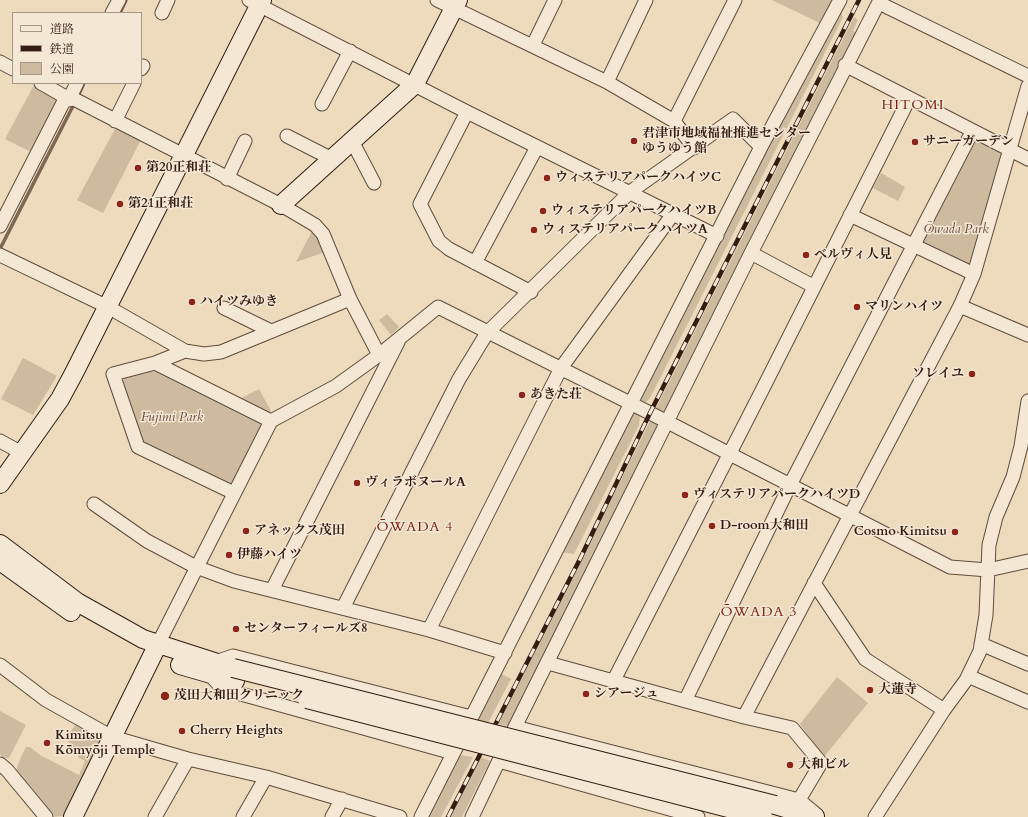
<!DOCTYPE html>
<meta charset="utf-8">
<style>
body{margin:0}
#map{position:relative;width:1028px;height:817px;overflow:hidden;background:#eedabc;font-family:Cardo,"Noto Serif JP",serif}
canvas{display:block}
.legend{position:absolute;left:12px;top:12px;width:130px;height:72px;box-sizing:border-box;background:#f4e7d3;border:1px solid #a79686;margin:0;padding:5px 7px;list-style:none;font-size:12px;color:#341c12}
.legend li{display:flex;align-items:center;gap:8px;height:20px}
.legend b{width:20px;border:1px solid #a79686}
</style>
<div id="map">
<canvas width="1028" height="817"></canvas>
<ul class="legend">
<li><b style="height:5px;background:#f4e7d3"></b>道路</li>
<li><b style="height:5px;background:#341c12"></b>鉄道</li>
<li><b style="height:11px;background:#ceba9f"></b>公園</li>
</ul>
</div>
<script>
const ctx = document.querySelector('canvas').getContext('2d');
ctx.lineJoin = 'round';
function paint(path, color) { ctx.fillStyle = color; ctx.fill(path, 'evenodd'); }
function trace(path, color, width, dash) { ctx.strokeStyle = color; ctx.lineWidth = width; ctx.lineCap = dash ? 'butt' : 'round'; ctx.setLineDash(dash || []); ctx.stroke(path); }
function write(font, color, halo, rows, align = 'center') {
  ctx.font = font + ' Cardo,"Noto Serif JP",serif'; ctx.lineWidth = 3; ctx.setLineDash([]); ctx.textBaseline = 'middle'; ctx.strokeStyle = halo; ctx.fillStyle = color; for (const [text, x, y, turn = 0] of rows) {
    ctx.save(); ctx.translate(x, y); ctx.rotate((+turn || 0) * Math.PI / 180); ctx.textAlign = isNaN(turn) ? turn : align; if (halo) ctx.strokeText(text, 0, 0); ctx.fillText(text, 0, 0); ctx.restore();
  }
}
paint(new Path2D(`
 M772,0H834L822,24Z
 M841,13L843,17L650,398L646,402H643L641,398L765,150Z
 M854,17L858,20L853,31L857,34L666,412H662L656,408Z
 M35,83L59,97L31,152L5,139Z
 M116,127L141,140L103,213L77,200Z
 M975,137L1003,154L970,268L922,243Z
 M881,173L905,187L898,201L873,188Z
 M313,229L328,251L296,262Z
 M387,314L399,327L391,335L379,320Z
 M23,358L57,376L33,415L1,399Z
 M150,371L158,372L262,423L233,482L226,485L144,444L142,441L123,381L125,377Z
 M259,389L271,411L266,414L238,400Z
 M634,413L640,416L639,425L574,554L561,552Z
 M650,421L656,424L658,429L510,724L507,726L498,724L574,575Z
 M500,673L511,679L488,723L481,722L477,717Z
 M837,677L868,703L823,758L800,724Z
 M0,711L26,725L9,758H3L0,754Z
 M77,723L99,735L102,740L99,745H92L90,748L95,755L65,816L49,817L15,774L20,759L26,747H30L40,755L79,775L85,761L79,758L68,741V735Z
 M459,755L473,757L441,817H426Z
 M481,757L490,761L462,817H450Z`), '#ceba9f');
trace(new Path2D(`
 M120,13L126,0
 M79,94L84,83
 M1,247L73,106`), '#7e6755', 3.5);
const street = new Path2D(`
 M249,0L467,112L717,236
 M437,0L607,82L674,121L694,148
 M879,3L1028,76
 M112,13L119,0
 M162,13L168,0
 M533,45L555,0
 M0,62L13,69
 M845,65L1028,159
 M141,69L143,66
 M607,82L646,0
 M41,83L69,99
 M69,99L77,83
 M322,104L350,51
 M467,112L420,204L439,241L449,249L531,292
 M115,121L134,83
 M674,121L735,0
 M287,136L332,159
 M352,141L374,183
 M227,179L245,141
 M850,215L974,274
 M0,226L64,101L74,99L281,205L315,225L323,234L350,299L379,355
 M751,253L813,286
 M0,255L108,307L185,351
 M475,263L537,147
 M960,306L1028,335
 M224,308L271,331
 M155,363L271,421
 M0,441L22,453
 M234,493L138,447L113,374L155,363L185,351L204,354L221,352L350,299
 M94,504L147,541L196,567L234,581L429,630L505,653
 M814,583L865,659L944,710
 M272,590L398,342
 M343,608L459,379L487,333L630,192L733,119L761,147
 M429,630L561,368L673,214
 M158,644L271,421L336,386L379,355L438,307L650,413L950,567L988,570L1028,561
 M981,644L1028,664
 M215,662L233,656L471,717
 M548,663L744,717L792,728L821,763L799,800L817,815
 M0,665L46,700L112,737L188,759L266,777L400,817
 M209,674L223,689L453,753
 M968,676L1028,702
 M614,680C714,487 811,293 909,99
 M685,701L790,485L972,132
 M744,717L960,306L974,274L1028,86
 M515,727L799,800
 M499,761L698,817
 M0,764L7,770L46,817
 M155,817L188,759
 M243,817L266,777
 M332,817L342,799
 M421,817L761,147L840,0
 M472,817L515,727L751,253L880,0
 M875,817L944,710L966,680L980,651L986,615L989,545L996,517L1013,477L1021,446L1028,401`);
const secondary = new Path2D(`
 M281,205L415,84L458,0
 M0,484L60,399L74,373L262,0
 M0,544L77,602L143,639L233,668
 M0,561L71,612
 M180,665L235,681
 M775,805L815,817
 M73,817L158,644`);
trace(street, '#624c3c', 15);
trace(secondary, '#341c12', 20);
trace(street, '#f4e7d3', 13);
trace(secondary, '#f4e7d3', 18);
const rail = new Path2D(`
 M448,817L580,559L650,413L859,0`);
trace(rail, '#341c12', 4.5);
trace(rail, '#f4e7d3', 3, [9]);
const secondaryBridge = new Path2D(`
 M233,668L775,805
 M307,699L763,817`);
trace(secondaryBridge, '#341c12', 20, []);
trace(secondaryBridge, '#f4e7d3', 18);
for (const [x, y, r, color] of [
 [634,141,4,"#8f2418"],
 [915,142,4,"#8f2418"],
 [138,168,4,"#8f2418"],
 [547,178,4,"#8f2418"],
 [120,204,4,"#8f2418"],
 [543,211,4,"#8f2418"],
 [534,230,4,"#8f2418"],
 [806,255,4,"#8f2418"],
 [192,302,4,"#8f2418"],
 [857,307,4,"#8f2418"],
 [972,374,4,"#8f2418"],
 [522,395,4,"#8f2418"],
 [357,483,4,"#8f2418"],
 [685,495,4,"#8f2418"],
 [712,526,4,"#8f2418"],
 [246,531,4,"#8f2418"],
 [955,532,4,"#8f2418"],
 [229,555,4,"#8f2418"],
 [236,629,4,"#8f2418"],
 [870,690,4,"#8f2418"],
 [586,694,4,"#8f2418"],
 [165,696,5,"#8f2418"],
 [182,731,4,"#8f2418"],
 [47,743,4,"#8f2418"],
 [790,765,4,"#8f2418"]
]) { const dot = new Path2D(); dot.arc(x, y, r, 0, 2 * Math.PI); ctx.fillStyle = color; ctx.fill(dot); trace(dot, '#f4e7d3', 1.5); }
write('bold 13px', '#341c12', '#f4e7d3', [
 ["君津市地域福祉推進センター",642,134],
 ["ゆうゆう館",642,149],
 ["サニーガーデン",923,142],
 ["第20正和荘",146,168],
 ["ウィステリアパークハイツC",555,178],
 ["第21正和荘",128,204],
 ["ウィステリアパークハイツB",551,211],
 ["ウィステリアパークハイツA",542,230],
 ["ベルヴィ人見",814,255],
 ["ハイツみゆき",200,302],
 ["マリンハイツ",865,307],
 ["ソレイユ",964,374,"right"],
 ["あきた荘",530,395],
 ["ヴィラボヌールA",365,483],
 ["ヴィステリアパークハイツD",693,495],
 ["D-room大和田",720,526],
 ["アネックス茂田",254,531],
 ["Cosmo Kimitsu",947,532,"right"],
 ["伊藤ハイツ",237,555],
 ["センターフィールズ8",244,629],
 ["大蓮寺",878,690],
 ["シアージュ",594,694],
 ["茂田大和田クリニック",174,696],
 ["Cherry Heights",190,731],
 ["Kimitsu",55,736],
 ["Kōmyōji Temple",55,751],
 ["大和ビル",798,765]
], 'left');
write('italic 13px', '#624b3c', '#f4e7d3', [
 ["Ōwada Park",956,230],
 ["Fujimi Park",172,418]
]);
ctx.letterSpacing = '1px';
write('14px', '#7a1f14', '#f4e7d3', [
 ["HITOMI",913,106],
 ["ŌWADA 4",415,528],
 ["ŌWADA 3",759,613]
]);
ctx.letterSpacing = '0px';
</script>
